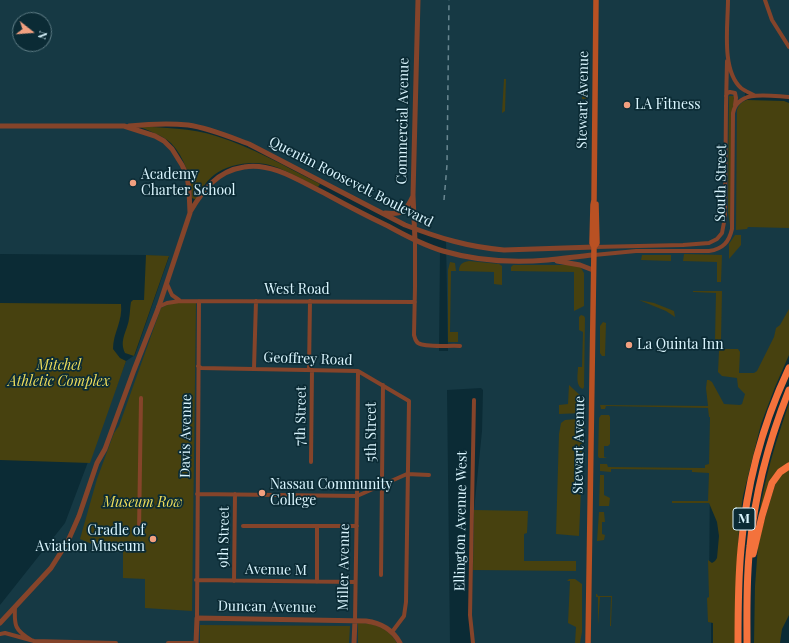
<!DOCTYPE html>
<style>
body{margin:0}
#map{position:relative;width:789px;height:643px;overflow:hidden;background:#0b2b35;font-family:"Playfair Display",serif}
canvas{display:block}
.north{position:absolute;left:12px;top:12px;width:40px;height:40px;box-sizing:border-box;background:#0b2b35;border:1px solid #5e7c85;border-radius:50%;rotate:107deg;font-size:11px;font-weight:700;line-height:16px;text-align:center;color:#daf5fe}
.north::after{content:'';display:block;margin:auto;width:14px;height:18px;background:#f2a080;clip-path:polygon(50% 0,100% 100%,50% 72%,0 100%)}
</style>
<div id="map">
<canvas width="789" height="643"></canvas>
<div class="north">N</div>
</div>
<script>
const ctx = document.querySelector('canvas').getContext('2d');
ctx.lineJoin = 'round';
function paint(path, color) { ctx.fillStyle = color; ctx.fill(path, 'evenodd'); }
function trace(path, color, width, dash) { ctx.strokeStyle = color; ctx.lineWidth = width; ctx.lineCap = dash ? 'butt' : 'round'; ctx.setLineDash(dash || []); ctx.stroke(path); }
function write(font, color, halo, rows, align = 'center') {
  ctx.font = font + ' "Playfair Display",serif'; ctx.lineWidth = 3.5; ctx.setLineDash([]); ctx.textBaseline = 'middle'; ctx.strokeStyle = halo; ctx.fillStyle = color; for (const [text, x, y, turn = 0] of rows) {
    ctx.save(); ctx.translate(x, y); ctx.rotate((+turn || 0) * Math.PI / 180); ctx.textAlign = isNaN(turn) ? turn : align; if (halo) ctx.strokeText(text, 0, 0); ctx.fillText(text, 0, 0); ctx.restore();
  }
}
paint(new Path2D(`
 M0,0H789V97L755,96L745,91L743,226L789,227V311L710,469L709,598L711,611V643H471L474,510L482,431L483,390L481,388L447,390L450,643H0V605L65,523L126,361L135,355L169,257L146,255L0,254ZM20,20H44V44H20ZM168,124L196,128L229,138L268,155L402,223L446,240L448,351H439L440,251L286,173L242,166L209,183L190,210L186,173L163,140L125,126Z`), '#163944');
paint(new Path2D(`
 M504,79H506L505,111L502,113Z
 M582,85H587V99H582Z
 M729,96H734L730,225L728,212Z
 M747,100L784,101L789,103V228L748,227L747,229L736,230L737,110C739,105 741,102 747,100Z
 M137,126C164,128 191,128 216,136C252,147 286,167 320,184L318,187C303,180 288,171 273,166C256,160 229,163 214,175C206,181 200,191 196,200L192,198C191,178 185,158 171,143C164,136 147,130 137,126Z
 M735,235H741V245L729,259V244Z
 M684,254L722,255L721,282H717V262L683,261Z
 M146,255L169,256L134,356L125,353C119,340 127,332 129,319C130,313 130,308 131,302L133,300H144Z
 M642,255H671V261L641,260Z
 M469,261L499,264L502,266V285L494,284V272L459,271C459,264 463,262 469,261Z
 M450,262L455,263L456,271H451L450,332H458V342H448V270Z
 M513,265H578L581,268L584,273V306L574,311V272L511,271V267Z
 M693,291H722L721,340H715L716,293L693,292Z
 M639,300L654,303L674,311L675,317L666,311Z
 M0,303L121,304C123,321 113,333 113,349L120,358L126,361L90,463L0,460Z
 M171,303H196L192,611L145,608V579L123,578V552L106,550L80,539L97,479L114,433L119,426L161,308Z
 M789,309V355L775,387L761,424L743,496L739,525L735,643H713V623L708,622L707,598L709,597L708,560L712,563L715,561L717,558L719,536L717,522L709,503H672V501H708L709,473L692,472V470L611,469V472L600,471V464H607L608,467L705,468V465L709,464L710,417H709L708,408L606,406L605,409H601L600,405L708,406L706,388L707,380H709L712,382L724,404L740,405L742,404L745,394L738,387L737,378L722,376L718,372L719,351L721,349H738L740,352L739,373H754L757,371L774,337L776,328L780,325Z
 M581,315L584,316L585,318L584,387L583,389C575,386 578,374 578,367H582L583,332L579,330V317Z
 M603,322L606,323L605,356H602L600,353V326Z
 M569,385L583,398V413L559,414V405L568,404Z
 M789,404V464L779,471L759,515C765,477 776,440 789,404Z
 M601,415H609L610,417V444L608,446H604V457L607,458H599L598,456L599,418Z
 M577,419L584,421L579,536L556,534L559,434L561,423L565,420Z
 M789,468V615L782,629L780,643H754L755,586L758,546L763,525L775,485L779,477Z
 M600,475H604V495L610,498L609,506H599Z
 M474,510L528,511L527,533L524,534V561H576V571L473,570Z
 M599,512H604L605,522H602V534L605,535L604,540L597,541Z
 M569,579H575L582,584V632L580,643H575L576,627L568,623L570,581H567Z
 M596,594H597L598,596H612L611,626H610L611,597H600L598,626V597H596Z
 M358,623C375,623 388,628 397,643H358Z
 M200,625L350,626L349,643H200Z`), '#47410f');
trace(new Path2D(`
 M728,0C728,25 721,70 741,88C745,91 750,93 755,96
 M765,0L772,20L789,47
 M726,96L727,93L730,92L735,93L736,98L735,105
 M415,241V287L414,335C415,338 415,341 418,343C426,348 451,345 460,346
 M594,247L683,245L709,243L717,239L722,233L725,217L726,106L727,61
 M594,255L636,251H709C723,249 729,242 732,229L733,113C738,89 770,96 789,97
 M167,284L172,295L179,300
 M158,307L167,303L180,301L415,302
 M198,366L201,368L358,371L409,401L406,602L404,616L392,632
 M254,368L256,301
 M309,370L310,301
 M311,462L312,370
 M197,494L357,496L407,474L429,475
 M243,526H357
 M139,532L141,398
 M381,575L383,385
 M196,580L355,582
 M234,581L235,494
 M317,582V526
 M15,607C14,626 15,630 31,640
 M197,618L199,301
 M355,620L357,496L358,371
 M0,634L5,633L34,641L116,643
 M168,643H196
 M473,643L470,615L474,400`), '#85442a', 4);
trace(new Path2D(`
 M0,126H124L155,136L164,141L172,149L182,165L187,176L189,189L190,213L158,309L134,370L105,449L97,463L79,516L68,541L51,568L0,623
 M129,126C149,124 168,123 188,125C209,128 230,137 249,144L405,225C439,238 468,247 504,250L594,247
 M190,212C203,190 217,171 244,167C273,162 301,182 326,194C346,205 367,216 388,226C406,236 423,245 443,251C477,261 513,263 548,260C563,259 578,256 594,255
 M385,213C403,215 406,211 413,196
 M415,241L413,195L418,0
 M557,261L580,265L593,270
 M196,643L197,618L366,621C381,623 393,630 400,643
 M354,643L355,620`), '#85442a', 5);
trace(new Path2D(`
 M594,247L597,243L596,204
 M588,643L594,247L592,243L593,205L594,200L596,0`), '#b95123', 5.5);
trace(new Path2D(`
 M753,554L762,516L772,483L780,472L789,466
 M738,643C738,612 738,580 741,549C746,487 762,425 789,368
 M747,643C747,611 746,578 750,546C755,492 769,440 789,390`), '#f4723c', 7);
trace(new Path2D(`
 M444,200L447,165L449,0`), '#6a8892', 1.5, [5, 5]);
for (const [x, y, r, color] of [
 [627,105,4,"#f2a080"],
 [133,183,4,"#f2a080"],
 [629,345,4,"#f2a080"],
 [262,493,4,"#f2a080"],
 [153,539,4,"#f2a080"]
]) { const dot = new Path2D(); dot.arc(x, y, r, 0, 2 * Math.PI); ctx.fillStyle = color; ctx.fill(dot); trace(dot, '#0b2b35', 1.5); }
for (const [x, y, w] of [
 [744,519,22]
]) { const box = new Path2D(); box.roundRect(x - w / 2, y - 11, w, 22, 3); ctx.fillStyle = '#0b2b35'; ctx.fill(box); trace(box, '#daf5fe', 1); }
write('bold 13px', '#daf5fe', null, [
 ["M",744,519]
]);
write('14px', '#daf5fe', '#0b2b35', [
 ["Stewart Avenue",583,100,-89],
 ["Commercial Avenue",403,121,-89],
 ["Quentin Roosevelt Boulevard",351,182,27],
 ["South Street",721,183,-89],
 ["West Road",297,290],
 ["Geoffrey Road",308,359,2],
 ["7th Street",301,416,-89],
 ["5th Street",372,432,-90],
 ["Davis Avenue",186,436,-89],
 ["Stewart Avenue",579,445,-89],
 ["Ellington Avenue West",461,521,-89],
 ["9th Street",224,537,-89],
 ["Miller Avenue",344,567,-89],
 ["Avenue M",276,570,1],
 ["Duncan Avenue",267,607,1]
]);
write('14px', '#daf5fe', '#0b2b35', [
 ["LA Fitness",635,105],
 ["Academy",141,175],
 ["Charter School",141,191],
 ["La Quinta Inn",637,345],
 ["Nassau Community",270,485],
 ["College",270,501],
 ["Cradle of",145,531,"right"],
 ["Aviation Museum",145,547,"right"]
], 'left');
write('italic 14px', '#eedd5b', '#0b2b35', [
 ["Mitchel",59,366],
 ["Athletic Complex",59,382],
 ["Museum Row",143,503]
]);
</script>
